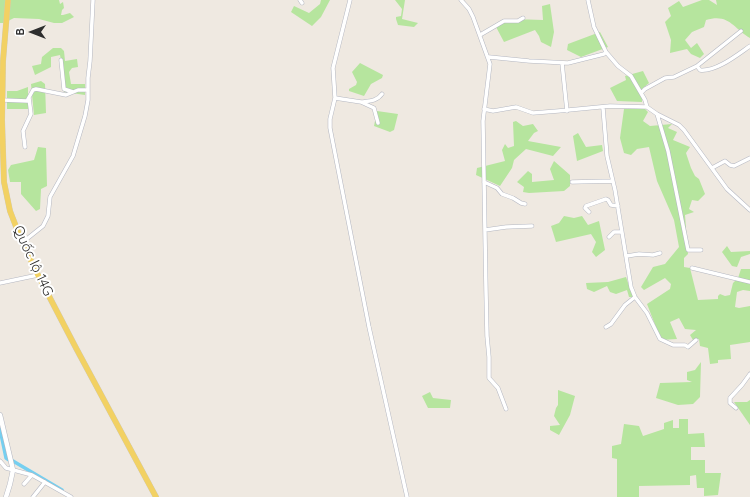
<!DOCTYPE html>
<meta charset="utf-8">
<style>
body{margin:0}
#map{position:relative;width:750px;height:497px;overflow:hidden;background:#efe9e1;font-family:Quicksand,sans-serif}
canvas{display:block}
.north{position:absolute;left:12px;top:12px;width:40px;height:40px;-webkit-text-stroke:3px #fff;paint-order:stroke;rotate:270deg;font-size:11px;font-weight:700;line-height:16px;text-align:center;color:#2e2e2e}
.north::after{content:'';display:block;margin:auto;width:14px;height:18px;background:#2e2e2e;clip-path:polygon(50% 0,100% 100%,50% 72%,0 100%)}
</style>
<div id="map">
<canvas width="750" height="497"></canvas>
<div class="north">B</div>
</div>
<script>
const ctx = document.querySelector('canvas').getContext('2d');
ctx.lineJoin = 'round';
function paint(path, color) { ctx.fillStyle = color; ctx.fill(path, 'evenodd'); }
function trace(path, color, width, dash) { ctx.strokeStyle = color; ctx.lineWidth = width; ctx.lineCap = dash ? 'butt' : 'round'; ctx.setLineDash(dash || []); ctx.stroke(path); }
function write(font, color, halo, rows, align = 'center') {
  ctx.font = font + ' Quicksand,sans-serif'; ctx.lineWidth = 4; ctx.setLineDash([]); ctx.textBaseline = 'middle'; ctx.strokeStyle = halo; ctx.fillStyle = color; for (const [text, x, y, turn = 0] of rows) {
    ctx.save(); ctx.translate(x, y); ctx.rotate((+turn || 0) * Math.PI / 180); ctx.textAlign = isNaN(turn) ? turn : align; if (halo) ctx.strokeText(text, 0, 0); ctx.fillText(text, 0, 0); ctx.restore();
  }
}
paint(new Path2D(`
 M0,0H59L60,4L63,2L64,8L62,10L61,15H63L70,13L74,17L62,23H54L39,19L14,18L4,23H0Z
 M321,0H330L321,17L312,26L291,12L294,6L309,13L320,4Z
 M395,0H405L402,19L418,23L414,27L398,25L396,19V17L401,16L402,9Z
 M702,0H709L717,5L716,0H750V38C733,28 729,13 706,20L704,27L692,32L685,40L691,48L697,43L704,54L700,58L691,54L687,49L670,53L671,40L665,22L671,16L668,8L679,1L683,7Z
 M550,4L554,32L551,47L541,42L539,36L535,30L504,42L495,25C511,19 525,19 543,20L542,6Z
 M600,32L608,47L581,57L567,50L568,44Z
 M53,48H61L64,51L65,61L77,59L78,67L72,68L69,72L71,84H85V95L64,92C62,79 63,67 60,55L51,57V67L35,75L32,66L41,64L42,57Z
 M360,63L383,75L382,78L371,84L364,96L349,91V89L356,85L357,82L352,72Z
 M643,71L649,83L642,89V102L617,101L610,88L626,80L625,76Z
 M41,81L45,84L46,113L34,115L31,84Z
 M28,87V109H7V91H17Z
 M624,109H645L648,112L643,121L650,126L672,124L668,128L677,132L673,140L690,147L686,153L691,168L695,176L699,179L705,194L698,201L692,200L689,209L694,212L685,215L688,254L684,258V267L690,268L698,300L718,299V296L720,294L725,296L730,295L733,283L738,278L741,269H750V295V291L743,290L737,292L735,307L739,308L750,306V342L730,345L731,359L718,360V363L710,364L708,348L700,346L699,339L693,340L690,335L696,330L685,329L679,318L670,322L677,339L661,340L647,304L670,289L671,284L665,278L644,290L641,287L653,267L665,264L679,247L674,220L657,181L649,147L637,149L631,155L624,153L620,138Z
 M377,111L398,114L394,130L390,132L374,126Z
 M516,121L523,126L533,124L538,131L534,133L528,141L561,147L553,156L526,149L514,160L512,168L500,186L476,175L477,168L505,161L502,150L505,144L508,148L514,146L513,122Z
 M578,133L586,147L602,145L603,151L577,161L573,136Z
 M38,147L46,148L47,186L41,189L40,209L36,211L21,194V182H10L8,170L11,165L34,160Z
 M554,161L570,175V186L564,191L529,193L523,192L524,187L517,182L528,171L532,174V182L554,180L550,169Z
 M564,216L574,218L582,216L588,225L599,221L605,250L596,257L592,252L596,242L591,234L556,242L551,226L559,223Z
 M727,246L731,252L750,251V254L741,257L737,267L732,266L722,252Z
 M626,277L633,297H629L627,290L616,294L610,292L607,286L594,292L587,289L586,283L608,282Z
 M701,362L700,397L693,404L678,405L656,398L660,383L692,382L687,380V372L695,370Z
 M558,390L575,396L570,415L559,435L550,430V426L560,425L554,416L556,408L558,405Z
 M430,392L433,398L451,400L450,408H428L422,396Z
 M750,400V425L734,402H747Z
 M679,419H688V434L704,433L705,447H691V460H705V473H721L718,495L704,496V488H697L696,475L690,476V485L639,486V497H617V459L612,458V446L621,444L624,424L639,426L643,436L664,429V423L673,420V428H679Z`), '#b6e59e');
trace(new Path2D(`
 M0,429L6,458L9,460
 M13,461L62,490`), '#75cff0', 3.5);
const street = new Path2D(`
 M300,0L302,3
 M350,0L333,68L335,98L330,119V128L369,327L407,497
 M461,0L469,9L473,17L490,64L483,121L486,291L487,336L489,357V378L498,388L506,409
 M588,0L594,27L606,52L618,66L631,76L645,100L647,107L657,114L679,125L684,130L727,189L750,210
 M480,35L504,21H518L523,18
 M489,57L529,61L568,63L604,54L606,52
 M61,60L64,89L73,92
 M562,63L567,111
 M697,66L700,70C716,72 737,55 750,46
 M641,93L645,89L665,78L674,77L697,66L741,31
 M335,98L361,102L374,108L378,123
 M2,100L27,101L33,90L36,89L66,95L78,90H88
 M362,102C370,101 377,101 382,94
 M603,108L607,156L615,190L631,287L635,297L647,313L660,339L673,345H685L688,347L696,340
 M484,109L493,111L516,107L533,113L558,111L610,106L647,107
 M657,114L668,151L688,250H701
 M25,147L23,131L31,114L29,98
 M712,168L725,161L730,165L734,166L750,158
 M484,182L497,188L502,194L513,198L521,203L525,204
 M572,182L613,181
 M589,212L585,208L586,206L606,199L608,200L611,205L618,206
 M485,230L506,227L532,226
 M609,237L614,232H622
 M22,242L28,238L43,226L48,216L50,197L73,156L85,116L88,100V78L90,61L93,0
 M627,256L639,254L653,255L660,253
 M692,268L750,282
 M0,283L38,275
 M606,327L611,324L625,305L635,297
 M736,408L730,403V398L742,385L750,374
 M0,461L6,468L32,475L71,497
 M24,484L32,475
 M33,497L45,482`);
const secondary = new Path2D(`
 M0,415L13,470L10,484L6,497`);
const primary = new Path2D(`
 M8,0L3,61L2,120L4,182L10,211L22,242L38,275L76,348L156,497`);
trace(street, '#b4b7c1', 4.5);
trace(secondary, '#b4b7c1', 5.5);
trace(primary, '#c9c9c9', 6);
trace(street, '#fff', 3.5);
trace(secondary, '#fff', 4.5);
trace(primary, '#f2d163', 5.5);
write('14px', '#2e2e2e', '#fff', [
 ["Quốc lộ 14G",33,261,65]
]);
</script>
